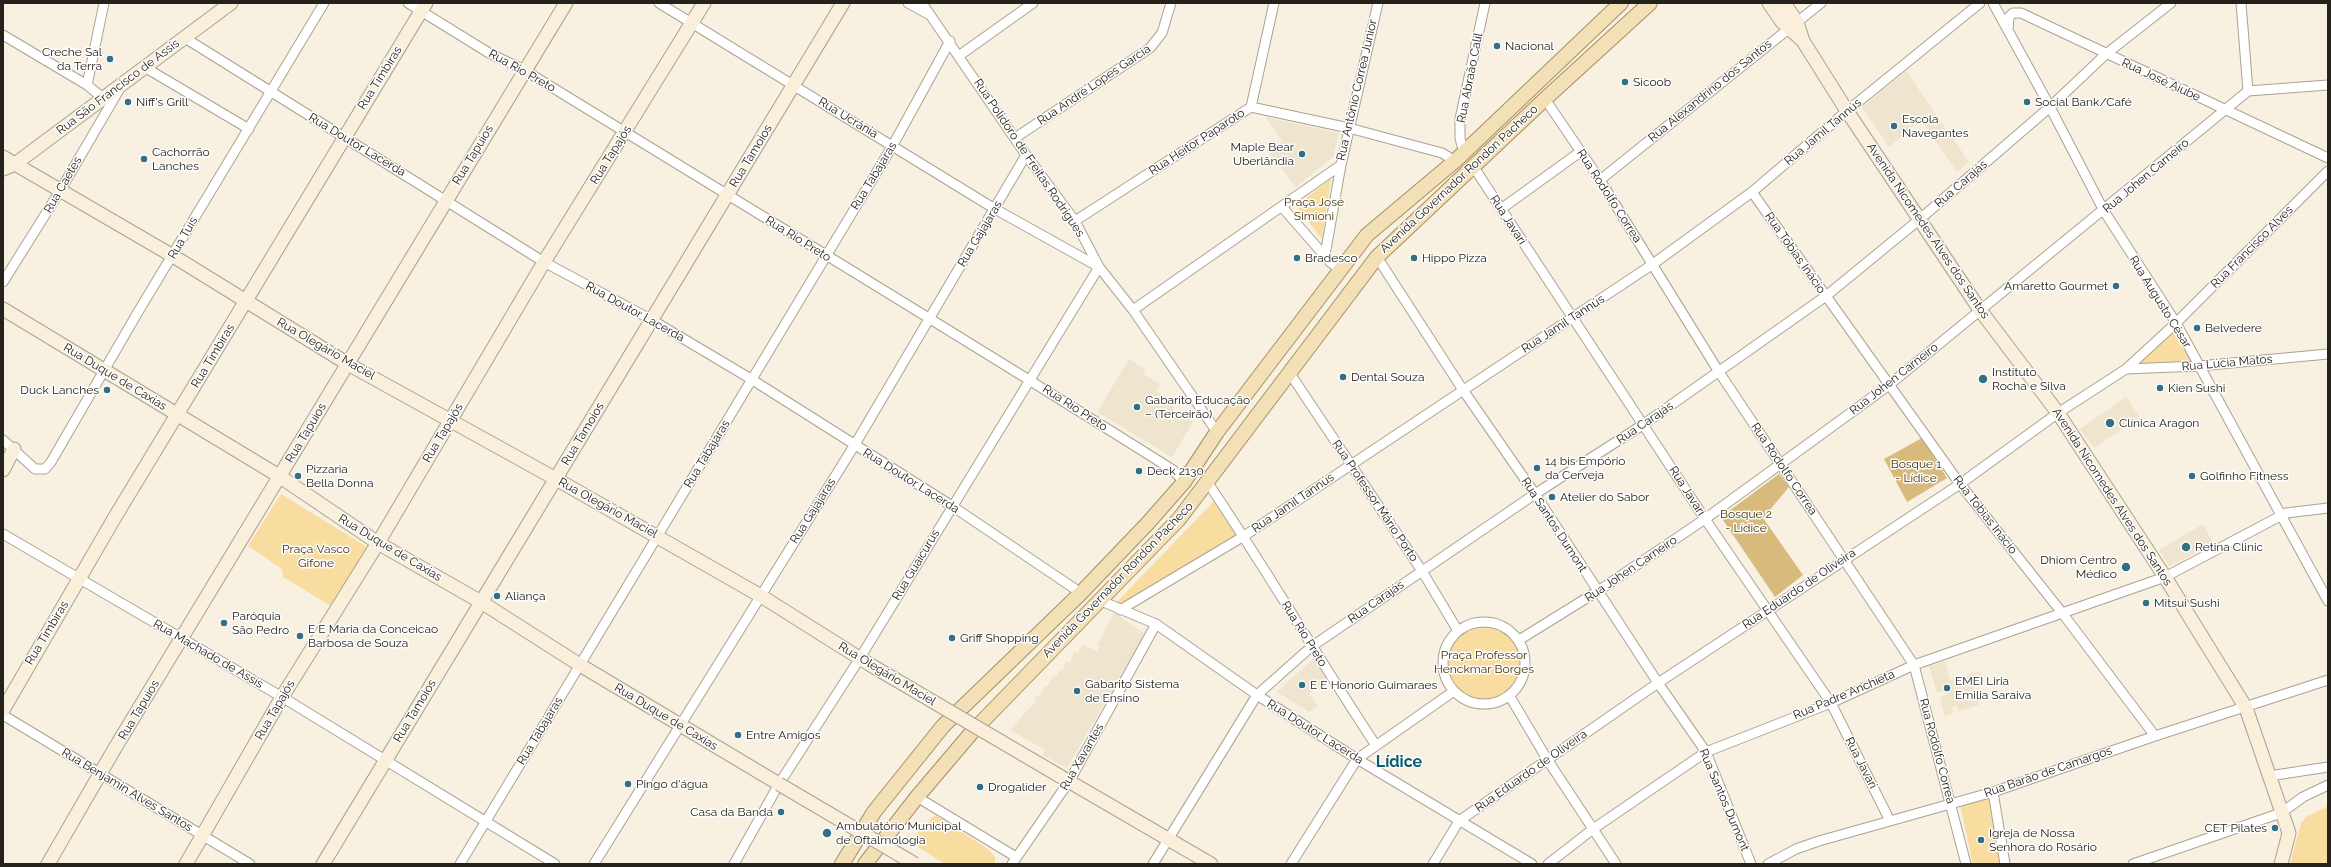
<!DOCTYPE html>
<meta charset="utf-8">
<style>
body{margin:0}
#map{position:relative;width:2331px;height:867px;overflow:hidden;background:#f8f0e0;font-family:Raleway,sans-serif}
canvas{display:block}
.frame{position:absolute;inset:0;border:4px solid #25221c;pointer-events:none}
</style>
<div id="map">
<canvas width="2331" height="867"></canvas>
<div class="frame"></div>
</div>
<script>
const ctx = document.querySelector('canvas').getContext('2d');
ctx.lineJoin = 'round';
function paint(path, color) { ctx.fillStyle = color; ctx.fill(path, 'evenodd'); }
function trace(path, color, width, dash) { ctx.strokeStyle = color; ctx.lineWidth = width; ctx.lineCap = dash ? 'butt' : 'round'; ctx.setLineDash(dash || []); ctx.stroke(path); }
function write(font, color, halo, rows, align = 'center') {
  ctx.font = font + ' Raleway,sans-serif'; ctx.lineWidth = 3; ctx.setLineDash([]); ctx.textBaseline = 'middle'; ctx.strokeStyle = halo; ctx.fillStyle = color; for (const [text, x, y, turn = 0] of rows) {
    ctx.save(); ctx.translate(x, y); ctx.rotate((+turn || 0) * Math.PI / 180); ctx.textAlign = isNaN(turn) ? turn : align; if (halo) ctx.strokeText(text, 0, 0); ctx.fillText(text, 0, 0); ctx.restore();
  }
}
paint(new Path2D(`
 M1906,71L1969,162L1957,172L1921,120L1889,147L1862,107Z
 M1265,117L1339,133L1333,157L1296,187L1269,152L1282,141Z
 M1129,359L1145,369L1143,374L1160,384L1156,391L1176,403L1173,410L1193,422L1172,457L1097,412Z
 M2126,397L2140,417L2094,448L2080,429Z
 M2203,524L2214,544L2169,566L2159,550Z
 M1114,613L1145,634L1067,768L1042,755L1045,750L1010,730L1036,701L1035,697L1041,694L1044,686L1047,687L1053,676L1056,677L1059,670L1063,671L1066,661L1070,663L1074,652L1078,653L1083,645L1097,651L1100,646L1097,645Z
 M1314,658L1328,677L1309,694L1318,706L1309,712L1277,692Z
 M1945,662L1950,680L1980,671L1984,683L1973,686L1979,705L1959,711L1957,706L1952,707L1953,713L1945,716L1940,697L1946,695L1945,691L1937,693L1929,666Z`), '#efe4cd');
paint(new Path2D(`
 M1331,179L1322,239L1296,206Z
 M2175,325L2197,365L2132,366Z
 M281,494L367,547L331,606L283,577L282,569L248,546Z
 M1218,497L1244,536L1120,610L1112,607Z
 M1444 663a40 40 0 1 1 80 0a40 40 0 1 1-80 0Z
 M1990,796L2002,864H1973L1960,804Z
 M2328,806V864H2290L2301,823L2306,817Z
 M935,815L988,849L995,857V864H945L909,841Z`), '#f9dca0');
paint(new Path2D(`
 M1922,438L1947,478L1907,502L1884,459Z
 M1779,474L1789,487L1763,518L1803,575L1775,597L1721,517Z`), '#d8ba7c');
const street = new Path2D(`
 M408,3L489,53L524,70C740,203 958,334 1173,470L1184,482
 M659,3L995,209L1099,267L860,658L779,784L734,864
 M908,3L928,14
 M922,3L1026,155L1075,221L1099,267L1133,310L1217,432
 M1993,3L2050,107L2104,211L2176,323L2328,601
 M2241,3L2248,91
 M2008,30L2009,17L2013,13H2021L2328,158
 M3,35L87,85L103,98
 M185,38L544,262L652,320L751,379L952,506L1081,593
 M960,55L1033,3
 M146,68L249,129
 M87,85L104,3
 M2248,91L2328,85
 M1545,99L1600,180L1719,372L1914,665L1966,864
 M1251,107L1349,128L1442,153L1455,161
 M1015,138L1150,48L1162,33L1171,3
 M1464,153L1460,138V119L1485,3
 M1473,166L1705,519L1831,703L1890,821
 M1600,180L1821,3
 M1752,192L1960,484L2063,614L2155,736
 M1282,207L1330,262L1339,269
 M1501,209L1580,152
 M1075,221L1251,107L1274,3
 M1325,255L1341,165
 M1377,257L1463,390L1535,494L1658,683L1706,752L1751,864
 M3,282L60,191L119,90
 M1133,310L1341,165L1378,3
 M2126,369L2199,366L2328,354
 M1289,372L1422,571L1458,631
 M3,440L35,469H45L51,462L138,312L324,3
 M1208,483C1266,569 1318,658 1375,744
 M3,534L282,697L555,864
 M1099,600L1156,624L1257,695L1357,759L1532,864
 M1120,610L1244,536L1653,264L1752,192L1847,111L1980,3
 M1443 663a41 41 0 1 1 82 0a41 41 0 1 1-82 0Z
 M1519,640L1598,591L1705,519L1889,385L2248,91
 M1509,695L1547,759L1616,864
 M3,715L250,864
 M2269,776L2328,767
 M1993,792L2005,864
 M917,797L1016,857
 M460,864L893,145L950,41
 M594,864L854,446L1026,155
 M1012,864L1070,780L1156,624
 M1153,864L1257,695L1311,647L1535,494L1644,424L1826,296L1920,219L2050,107L2106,54L2171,3
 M1291,864L1357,759L1454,691
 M1433,864L1459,821L1658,683L1960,484L2058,413L2126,369L2176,323L2328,171
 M1548,864L1593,829L1706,752L1831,703L1914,665L2165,577L2286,513L2328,508
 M1768,864L1796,849L1819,841L1993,792L2155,736L2328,680
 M2133,864L2281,813L2303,797L2328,785`);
const secondary = new Path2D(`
 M1769,3L1782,22L1803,41
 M1784,3L1797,22L1803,41L1847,111L1980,310L2058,413L2165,577L2246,708L2289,833L2281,864
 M3,157L173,256L348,364L556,479L761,596L869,664
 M3,169L15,164L231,3
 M3,309L279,476L378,543L481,602L580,665L779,784
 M3,470L14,449
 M3,710L115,517L426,3
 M1058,775L1211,864
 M48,864L115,748L566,3
 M186,864L282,697L378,543L544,262L704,3
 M323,864L843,3`);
const primary = new Path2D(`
 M842,864L874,812L943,726L1081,593L1148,523L1184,482L1217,432L1367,235L1455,161L1621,3
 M865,864L917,797L973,731L1179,519L1377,257L1545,99L1650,3`);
trace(street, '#aaa394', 11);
trace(secondary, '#aaa394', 15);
trace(primary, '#a69061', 16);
trace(street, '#fff', 9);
trace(secondary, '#f9efdb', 13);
trace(primary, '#f3e0b6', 14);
const secondaryBridge = new Path2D(`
 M869,664L1058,775
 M779,784L915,864`);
trace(secondaryBridge, '#aaa394', 15, []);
trace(secondaryBridge, '#f9efdb', 13);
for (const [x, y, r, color] of [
 [1497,46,4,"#326f85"],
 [110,59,4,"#326f85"],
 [1625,82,4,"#326f85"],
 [128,102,4,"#326f85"],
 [2027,102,4,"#326f85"],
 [1894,126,4,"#326f85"],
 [1302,154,4,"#326f85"],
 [144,159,4,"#326f85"],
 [1297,258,4,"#326f85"],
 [1414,258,4,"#326f85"],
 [2116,286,4,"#326f85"],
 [2197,328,4,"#326f85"],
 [1343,377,4,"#326f85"],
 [1983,379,5,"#326f85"],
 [2160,388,4,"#326f85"],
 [107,390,4,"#326f85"],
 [1137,407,4,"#326f85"],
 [2110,423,5,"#326f85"],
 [1537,468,4,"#326f85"],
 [1139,471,4,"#326f85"],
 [298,476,4,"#326f85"],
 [2192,476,4,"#326f85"],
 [1552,497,4,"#326f85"],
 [2186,547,5,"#326f85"],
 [2126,567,5,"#326f85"],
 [497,596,4,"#326f85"],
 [2146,603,4,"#326f85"],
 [224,623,4,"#326f85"],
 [300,636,4,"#326f85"],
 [952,638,4,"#326f85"],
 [1302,685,4,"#326f85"],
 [1947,688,4,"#326f85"],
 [1077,691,4,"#326f85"],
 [738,735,4,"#326f85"],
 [628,784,4,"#326f85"],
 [980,787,4,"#326f85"],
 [781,812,4,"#326f85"],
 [2275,828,4,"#326f85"],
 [827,833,5,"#326f85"],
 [1981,840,4,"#326f85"]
]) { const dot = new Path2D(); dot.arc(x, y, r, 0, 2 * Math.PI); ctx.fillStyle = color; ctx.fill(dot); trace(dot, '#fefefe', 1.5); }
write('12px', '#25221c', '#fefefe', [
 ["Nacional",1505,46],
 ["Creche Sal",102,52,"right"],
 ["da Terra",102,66,"right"],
 ["Sicoob",1633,82],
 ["Niff's Grill",136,102],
 ["Social Bank/Café",2035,102],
 ["Escola",1902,119],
 ["Navegantes",1902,133],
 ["Maple Bear",1294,147,"right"],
 ["Uberlândia",1294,161,"right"],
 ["Cachorrão",152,152],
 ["Lanches",152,166],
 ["Bradesco",1305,258],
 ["Hippo Pizza",1422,258],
 ["Amaretto Gourmet",2108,286,"right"],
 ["Belvedere",2205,328],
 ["Instituto",1992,372],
 ["Rocha e Silva",1992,386],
 ["Dental Souza",1351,377],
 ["Kien Sushi",2168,388],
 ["Duck Lanches",99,390,"right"],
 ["Gabarito Educação",1145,400],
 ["– (Terceirão)",1145,414],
 ["Clínica Aragon",2119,423],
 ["14 bis Empório",1545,461],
 ["da Cerveja",1545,475],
 ["Pizzaria",306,469],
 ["Bella Donna",306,483],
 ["Deck 2130",1147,471],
 ["Golfinho Fitness",2200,476],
 ["Atelier do Sabor",1560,497],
 ["Retina Clinic",2195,547],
 ["Dhiom Centro",2117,560,"right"],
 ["Médico",2117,574,"right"],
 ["Aliança",505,596],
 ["Mitsui Sushi",2154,603],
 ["Paróquia",232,616],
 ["São Pedro",232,630],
 ["E E Maria da Conceicao",308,629],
 ["Barbosa de Souza",308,643],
 ["Griff Shopping",960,638],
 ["EMEI Liria",1955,681],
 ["Emilia Saraiva",1955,695],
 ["Gabarito Sistema",1085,684],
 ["de Ensino",1085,698],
 ["E E Honorio Guimaraes",1310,685],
 ["Entre Amigos",746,735],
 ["Pingo d'água",636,784],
 ["Drogalíder",988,787],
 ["Casa da Banda",773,812,"right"],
 ["Ambulatório Municipal",836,826],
 ["de Oftalmologia",836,840],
 ["CET Pilates",2267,828,"right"],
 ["Igreja de Nossa",1989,833],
 ["Senhora do Rosário",1989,847]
], 'left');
write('12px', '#25221c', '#fefefe', [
 ["Rua Rio Preto",522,71,29],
 ["Rua Timbiras",380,78,-58],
 ["Rua Abraão Calil",1470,78,-79],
 ["Rua José Aiube",2161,80,25],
 ["Rua André Lopes Garcia",1094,85,-34],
 ["Rua São Francisco de Assis",118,87,-37],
 ["Rua Antônio Correa Junior",1357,90,-77],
 ["Rua Alexandrino dos Santos",1710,91,-39],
 ["Rua Ucrânia",848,118,31],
 ["Rua Jamil Tannús",1823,132,-40],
 ["Rua Heitor Paparoto",1197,142,-33],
 ["Rua Doutor Lacerda",357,145,31],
 ["Rua Tapuios",473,155,-59],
 ["Rua Tapajós",611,155,-58],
 ["Rua Tamoios",751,156,-59],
 ["Rua Polidoro de Freitas Rodrigues",1029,158,56],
 ["Rua Tabajaras",874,176,-59],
 ["Rua Johen Carneiro",2146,176,-40],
 ["Avenida Governador Rondon Pacheco",1459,179,-43],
 ["Rua Carajás",1961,184,-41],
 ["Rua Caetes",63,185,-60],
 ["Rua Rodolfo Correa",1609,196,57],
 ["Rua Javari",1508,220,57],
 ["Avenida Nicomedes Alves dos Santos",1928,231,56],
 ["Rua Gajajaras",980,234,-59],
 ["Rua Tuis",183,238,-60],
 ["Rua Rio Preto",798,239,32],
 ["Rua Francisco Alves",2252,247,-45],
 ["Rua Tobias Inácio",1795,253,55],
 ["Rua Augusto César",2160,302,58],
 ["Rua Doutor Lacerda",635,312,29],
 ["Rua Jamil Tannús",1563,324,-33],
 ["Rua Olegário Maciel",326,349,30],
 ["Rua Timbiras",213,356,-59],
 ["Rua Lúcia Matos",2227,363,-5],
 ["Rua Duque de Caxias",115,377,31],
 ["Rua Johen Carneiro",1894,379,-38],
 ["Rua Rio Preto",1075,408,33],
 ["Rua Carajás",1645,423,-34],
 ["Rua Tapuios",306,433,-59],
 ["Rua Tapajós",443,433,-59],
 ["Rua Tamoios",583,434,-59],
 ["Rua Tabajaras",707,454,-59],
 ["Rua Rodolfo Correa",1784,469,56],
 ["Rua Doutor Lacerda",911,481,32],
 ["Rua Javari",1687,491,57],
 ["Avenida Nicomedes Alves dos Santos",2112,497,57],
 ["Rua Professor Mário Porto",1375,501,56],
 ["Rua Jamil Tannús",1293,503,-34],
 ["Rua Olegário Maciel",608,508,29],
 ["Rua Gajajaras",813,511,-58],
 ["Rua Tobias Inácio",1985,515,52],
 ["Rua Santos Dumont",1554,525,57],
 ["Rua Duque de Caxias",390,548,31],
 ["Rua Guaicurus",916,565,-59],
 ["Rua Johen Carneiro",1631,569,-34],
 ["Avenida Governador Rondon Pacheco",1118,580,-46],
 ["Rua Eduardo de Oliveira",1799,589,-34],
 ["Rua Carajás",1376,602,-35],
 ["Rua Timbiras",47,633,-59],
 ["Rua Rio Preto",1304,634,58],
 ["Rua Machado de Assis",208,654,30],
 ["Rua Olegário Maciel",887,674,31],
 ["Rua Padre Anchieta",1844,695,-23],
 ["Rua Tapuios",139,710,-59],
 ["Rua Tapajós",275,710,-60],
 ["Rua Tamoios",415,711,-59],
 ["Rua Duque de Caxias",666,717,31],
 ["Rua Tabajaras",540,731,-59],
 ["Rua Doutor Lacerda",1315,732,32],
 ["Rua Rodolfo Correa",1937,751,75],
 ["Rua Xavantes",1082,757,-60],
 ["Rua Javari",1861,763,63],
 ["Rua Eduardo de Oliveira",1531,771,-35],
 ["Rua Barão de Camargos",2048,772,-19],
 ["Rua Benjamin Alves Santos",127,790,31],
 ["Rua Santos Dumont",1724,800,67]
]);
write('12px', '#473300', '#fefefe', [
 ["Praça José",1314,202],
 ["Simioni",1314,216],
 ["Bosque 1",1916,464],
 ["- Lídice",1916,478],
 ["Bosque 2",1746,514],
 ["- Lídice",1746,528],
 ["Praça Vasco",316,549],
 ["Gifone",316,563],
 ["Praça Professor",1484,655],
 ["Henckmar Borges",1484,669]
]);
write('bold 16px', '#0a5b74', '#fefefe', [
 ["Lídice",1399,762]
]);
</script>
